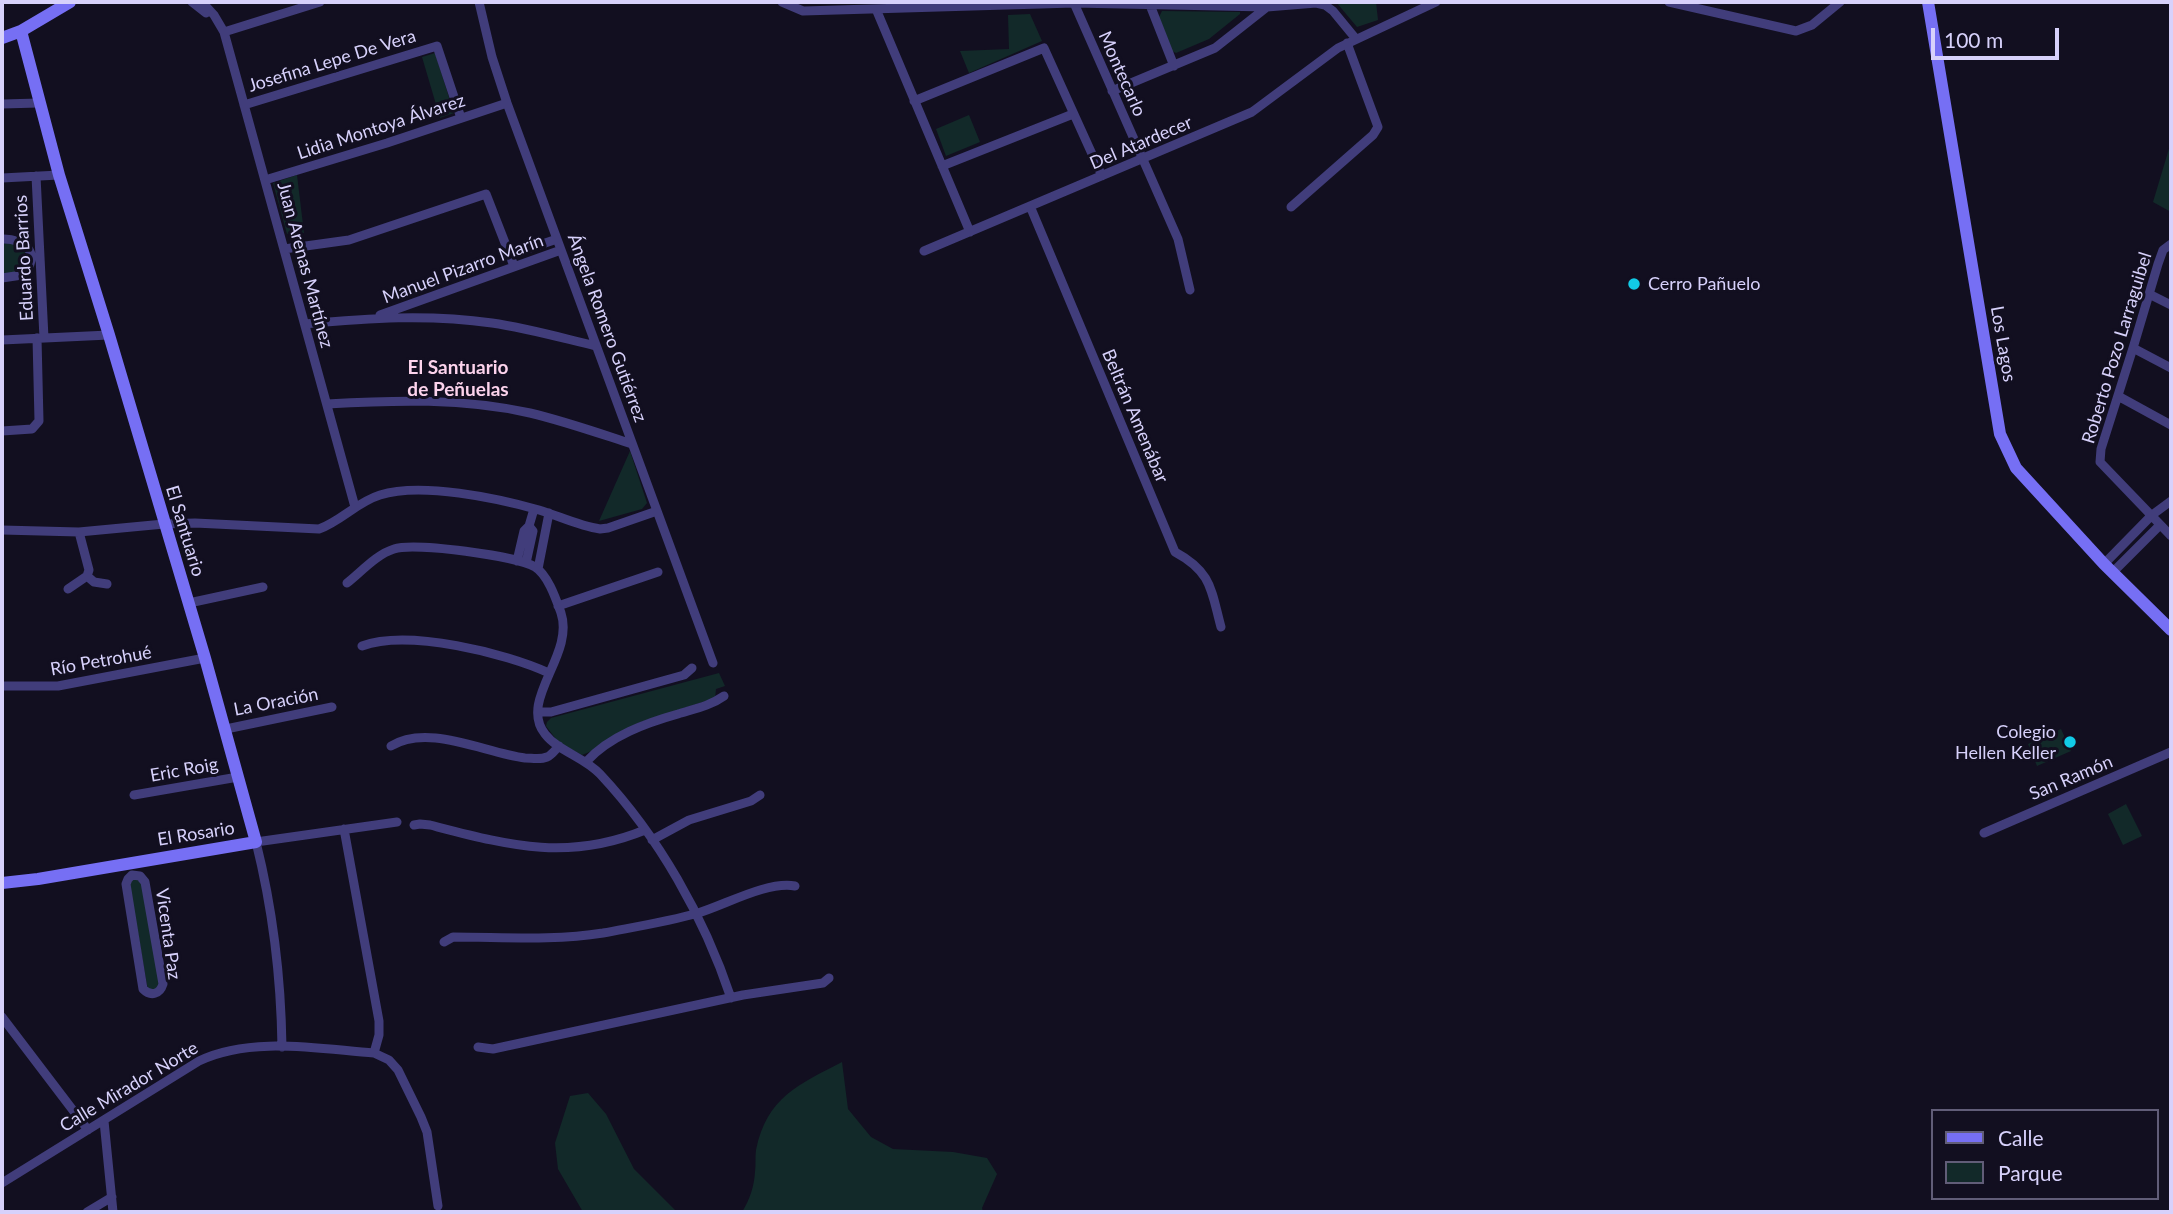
<!DOCTYPE html>
<meta charset="utf-8">
<style>
body{margin:0}
#map{position:relative;width:2173px;height:1214px;overflow:hidden;background:#120f20;font-family:Lato,sans-serif}
canvas{display:block}
.frame{position:absolute;inset:0;border:4px solid #d7d1fb;pointer-events:none}
.legend{position:absolute;left:1931px;top:1109px;width:228px;height:91px;box-sizing:border-box;background:#120f20;border:2px solid #615d78;margin:0;padding:9px 12px;list-style:none;font-size:21px;color:#d7d1fb}
.legend li{display:flex;align-items:center;gap:14px;height:35px}
.legend b{width:35px;border:2px solid #615d78}
.scale{position:absolute;left:1931px;top:28px;width:128px;height:32px;box-sizing:border-box;border:4px solid #d7d1fb;border-top:0;padding-left:9px;font-size:21px;line-height:24px;white-space:nowrap;color:#d7d1fb;-webkit-text-stroke:5px #120f20;paint-order:stroke}
</style>
<div id="map">
<canvas width="2173" height="1214"></canvas>
<div class="frame"></div>
<ul class="legend">
<li><b style="height:9px;background:#766ff4"></b>Calle</li>
<li><b style="height:19px;background:#122929"></b>Parque</li>
</ul>
<div class="scale">100 m</div>
</div>
<script>
const ctx = document.querySelector('canvas').getContext('2d');
ctx.lineJoin = 'round';
function paint(path, color) { ctx.fillStyle = color; ctx.fill(path, 'evenodd'); }
function trace(path, color, width, dash) { ctx.strokeStyle = color; ctx.lineWidth = width; ctx.lineCap = dash ? 'butt' : 'round'; ctx.setLineDash(dash || []); ctx.stroke(path); }
function write(font, color, halo, rows, align = 'center') {
  ctx.font = font + ' Lato,sans-serif'; ctx.lineWidth = 6; ctx.setLineDash([]); ctx.textBaseline = 'middle'; ctx.strokeStyle = halo; ctx.fillStyle = color; for (const [text, x, y, turn = 0] of rows) {
    ctx.save(); ctx.translate(x, y); ctx.rotate((+turn || 0) * Math.PI / 180); ctx.textAlign = isNaN(turn) ? turn : align; if (halo) ctx.strokeText(text, 0, 0); ctx.fillText(text, 0, 0); ctx.restore();
  }
}
paint(new Path2D(`
 M1336,2H1376L1378,20L1357,27Z
 M1162,11L1240,12V14L1209,39L1176,53L1172,51L1159,17Z
 M1030,14L1042,41L969,73L960,51L1009,49L1008,15Z
 M435,53L454,113L440,118L422,57Z
 M969,115L980,142L946,156L936,129Z
 M2171,142V212L2153,202Z
 M297,175L304,233L287,234L273,183Z
 M2,241L17,243L27,254V263L14,275H2Z
 M630,451L647,503L642,509L599,521Z
 M719,673L725,686L716,689L715,698L638,723L599,745L594,750L582,755L559,743L546,726L547,722L551,718Z
 M2061,729L2071,751L2037,766L2028,744Z
 M2126,804L2142,836L2123,845L2108,814Z
 M133,879H138L143,883L160,984L154,991L148,988L147,985L129,882Z
 M842,1062L848,1109L871,1137L893,1149L953,1152L987,1158L997,1174L982,1208L983,1212H742C750,1199 754,1187 755,1172C756,1165 755,1157 756,1150C767,1097 798,1085 842,1062Z
 M588,1093L606,1114L634,1169L677,1212H583L558,1169L555,1143L570,1096Z`), '#122929');
trace(new Path2D(`
 M192,2L206,13
 M202,2L214,15L224,32L355,507
 M479,2L492,57L507,103L713,663
 M782,2L803,11L1074,3L1267,7L1316,3L1325,5L1333,11L1356,39
 M1669,2L1796,31L1812,25L1840,2
 M1074,3L1178,239L1190,290
 M1150,5L1174,66
 M876,9L970,232
 M224,32L320,2
 M1112,91L1215,48L1267,7
 M914,101L1044,48L1102,176
 M2,104L39,103
 M244,105L437,46L461,118
 M942,166L1073,114
 M36,176L44,338
 M2,178L59,175
 M265,180L387,143L507,103
 M1030,206L1175,552C1212,572 1211,590 1221,627
 M1291,207L1373,135L1378,127L1347,43
 M2,239C25,238 43,255 22,275L2,278
 M2171,244L2163,250L2158,264L2133,348L2101,449L2100,462L2171,536
 M284,249L349,240L486,194L514,266
 M924,251L1252,112L1338,48L1436,2
 M510,255L557,239
 M2149,294L2171,305
 M380,315L561,250
 M305,324C369,318 428,314 492,323C527,328 562,338 596,346
 M2,340L109,335
 M2133,348L2171,368
 M2118,396L2171,425
 M327,404C395,400 463,398 530,413C564,421 598,433 632,444
 M2,431L32,429L39,421L37,338
 M2,530L79,532L164,524L195,523L319,529C341,521 357,502 380,495C421,482 497,498 539,510C559,516 579,526 600,529L608,528L657,511
 M517,561L524,531L529,526L534,509
 M526,563L533,531L529,526
 M2104,564L2152,515L2171,501
 M538,569L549,513
 M2112,573L2160,525
 M87,576L94,582L107,584
 M347,583C361,572 377,554 394,549C414,542 518,556 535,567C548,575 556,599 561,613C575,655 518,700 545,734C558,751 584,757 600,774C659,837 704,917 731,998
 M68,589L87,576L89,570L79,532
 M189,603L263,587
 M558,606L658,572
 M362,646C408,629 506,653 549,673
 M2,686H58L205,658
 M538,712H551L684,675L692,668
 M226,729L332,707
 M391,746C428,723 485,753 525,758C532,758 540,760 547,757C552,755 555,750 559,746
 M587,761C610,736 646,723 678,714C694,709 710,706 724,696
 M134,795L238,777
 M414,825L420,824L430,825C508,845 567,862 645,830
 M344,829L379,1021V1035L374,1053
 M1984,833L2171,752
 M652,840L689,820L751,801L760,795
 M132,875L140,876L145,882L163,984C160,994 151,997 143,989L126,884L128,879Z
 M444,942L453,937C503,937 553,941 603,933C634,927 667,922 698,913C725,905 767,881 795,886
 M2,1017L88,1130
 M282,1047C281,977 273,910 256,842L397,822
 M478,1047L493,1049L743,995L823,983L829,978
 M104,1121L113,1212
 M2,1183L199,1061C250,1036 319,1049 374,1053L389,1060L398,1070L421,1117L427,1132L438,1206
 M87,1212L112,1197`), '#413d7b', 9);
trace(new Path2D(`
 M1928,2L2000,434L2016,468L2104,564L2171,630
 M2,38L21,31L70,2
 M2,883L38,879L256,842L205,658L109,335L59,175L21,31`), '#766ff4', 12);
for (const [x, y, r, color] of [
 [1634,284,7,"#12cbe7"],
 [2070,742,7,"#12cbe7"]
]) { const dot = new Path2D(); dot.arc(x, y, r, 0, 2 * Math.PI); ctx.fillStyle = color; ctx.fill(dot); trace(dot, '#120f20', 2.5); }
write('18px', '#d7d1fb', '#120f20', [
 ["Josefina Lepe De Vera",332,61,-17],
 ["Montecarlo",1122,74,66],
 ["Lidia Montoya Álvarez",381,127,-18],
 ["Del Atardecer",1141,143,-23],
 ["Eduardo Barrios",24,258,-93],
 ["Juan Arenas Martínez",305,265,75],
 ["Manuel Pizarro Marín",463,269,-20],
 ["Ángela Romero Gutiérrez",607,328,70],
 ["Los Lagos",2003,344,80],
 ["Roberto Pozo Larraguibel",2117,348,-73],
 ["Beltrán Amenábar",1135,416,67],
 ["El Santuario",185,531,73],
 ["Río Petrohué",101,661,-10],
 ["La Oración",276,702,-11],
 ["Eric Roig",184,770,-10],
 ["San Ramón",2071,778,-23],
 ["El Rosario",196,834,-9],
 ["Vicenta Paz",168,934,82],
 ["Calle Mirador Norte",129,1087,-31]
]);
write('18px', '#d7d1fb', '#120f20', [
 ["Cerro Pañuelo",1648,284],
 ["Colegio",2056,732,"right"],
 ["Hellen Keller",2056,753,"right"]
], 'left');
write('bold 19px', '#fcd3ec', '#120f20', [
 ["El Santuario",458,368],
 ["de Peñuelas",458,390]
]);
</script>
